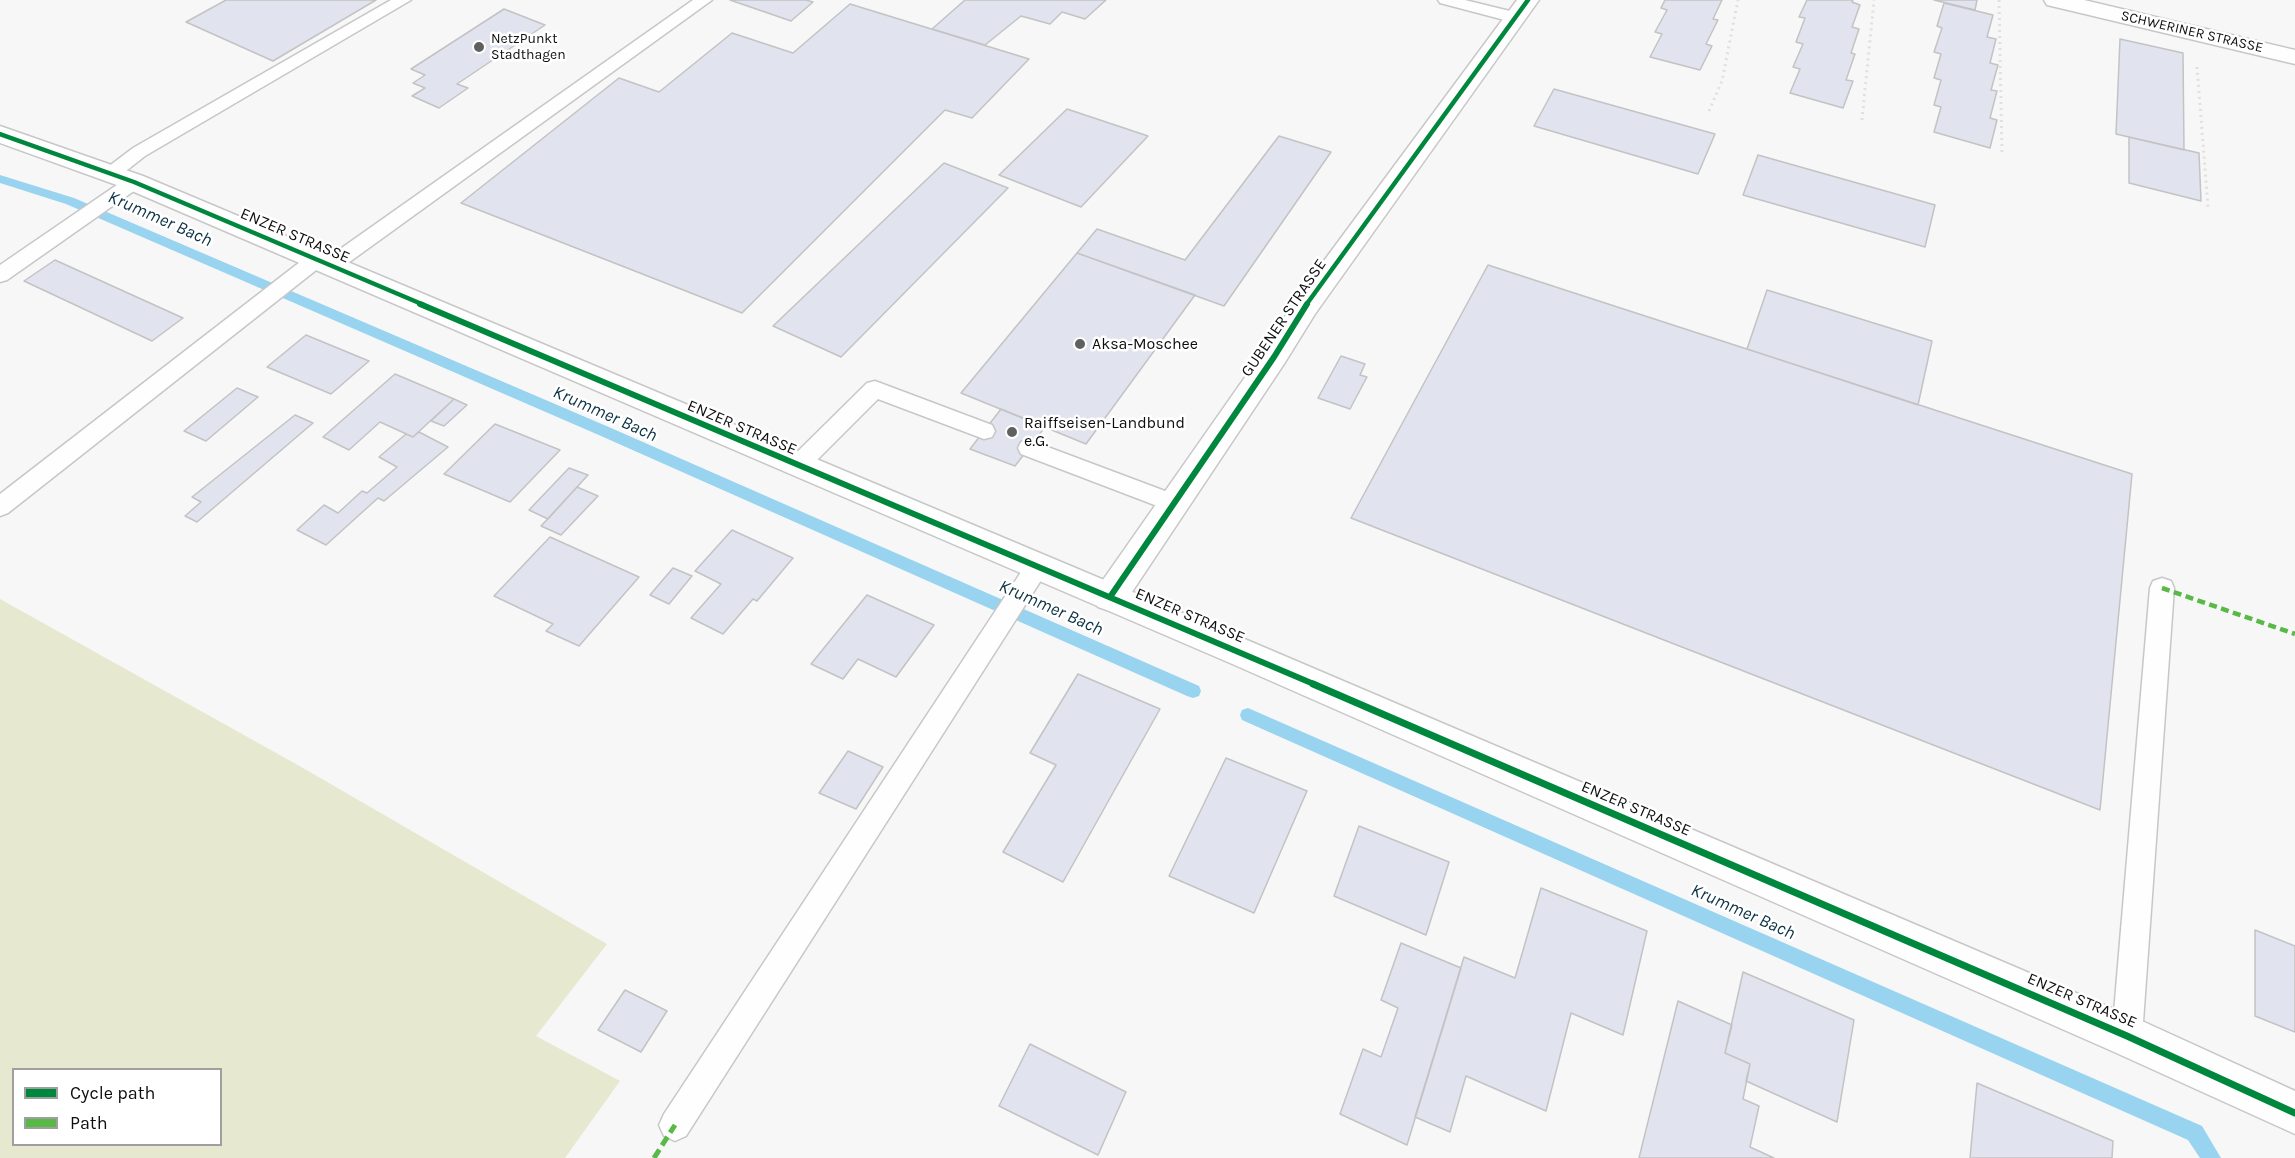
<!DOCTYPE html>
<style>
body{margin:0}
#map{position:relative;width:2295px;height:1158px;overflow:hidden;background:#f7f7f8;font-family:Karla,sans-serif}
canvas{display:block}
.legend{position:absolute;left:12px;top:1068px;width:210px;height:78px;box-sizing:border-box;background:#fff;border:2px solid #9f9f9f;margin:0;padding:8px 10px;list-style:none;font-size:18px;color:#0e0e0f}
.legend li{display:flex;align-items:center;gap:12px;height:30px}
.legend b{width:30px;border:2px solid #9f9f9f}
</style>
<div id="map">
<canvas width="2295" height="1158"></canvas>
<ul class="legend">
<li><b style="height:8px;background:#00873e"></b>Cycle path</li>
<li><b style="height:8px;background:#58b947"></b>Path</li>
</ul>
</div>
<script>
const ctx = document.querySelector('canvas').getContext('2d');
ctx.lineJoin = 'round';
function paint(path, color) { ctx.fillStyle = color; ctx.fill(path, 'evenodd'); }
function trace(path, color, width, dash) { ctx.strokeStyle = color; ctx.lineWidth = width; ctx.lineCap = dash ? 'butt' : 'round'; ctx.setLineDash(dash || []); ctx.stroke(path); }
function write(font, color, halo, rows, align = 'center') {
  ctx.font = font + ' Karla,sans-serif'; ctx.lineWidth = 5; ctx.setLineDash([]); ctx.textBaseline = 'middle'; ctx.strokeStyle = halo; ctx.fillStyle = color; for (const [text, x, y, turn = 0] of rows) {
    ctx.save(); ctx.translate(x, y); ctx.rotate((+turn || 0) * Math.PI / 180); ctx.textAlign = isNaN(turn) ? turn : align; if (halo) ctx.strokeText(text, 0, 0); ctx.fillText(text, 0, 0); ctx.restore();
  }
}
paint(new Path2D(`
 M0,599L303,768L607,944L536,1036L620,1081L565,1158H0ZM14,1070H220V1144H14Z`), '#e6e8cf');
paint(new Path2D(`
 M0,175L74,198L611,428L1199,686L1201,691L1199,696L1193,698L1187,696L601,436L66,204L0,183Z
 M1248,708L2202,1126L2221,1158H2200L2188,1140L1242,720L1240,715L1242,710Z`), '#98d3f0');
const building = new Path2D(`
 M226,0H376L273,61L186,22Z
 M730,0H806L813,2L791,21Z
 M965,0H1106L1085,19L1062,12L1050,24L1021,16L985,45L932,29Z
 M1665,0H1722L1713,19L1718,20L1706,44L1712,46L1700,70L1650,57L1662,34L1655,32L1667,10L1661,8Z
 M1807,0H1853L1852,2L1860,5L1852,27L1859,29L1851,53L1855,54L1846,80L1853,81L1843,108L1790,93L1800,69L1793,67L1803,44L1796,42L1805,18L1799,17Z
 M1934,0H1977L1975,10Z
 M1944,3L1993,15L1987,37L1996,39L1990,63L1998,65L1991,90L1997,91L1990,118L1997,120L1990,148L1934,132L1941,107L1934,105L1941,80L1934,78L1941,54L1934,52L1942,28L1937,26Z
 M850,4L1029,59L972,118L945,110L742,313L461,203L619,78L659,92L732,33L793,53Z
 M504,9L545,25L457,84L468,88L439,108L412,96L425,88L413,83L425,75L411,69Z
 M2120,39L2183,53L2184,150L2116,134Z
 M1554,89L1715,134L1698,174L1534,126Z
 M1067,109L1148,136L1081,207L999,175Z
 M1279,136L1331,152L1224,306L1077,253L1097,229L1185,260Z
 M2129,137L2199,153L2201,201L2129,183Z
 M1758,155L1935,205L1925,247L1743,195Z
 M944,163L1008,188L841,357L773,326Z
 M1077,253L1195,295L1086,444L961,393Z
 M55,260L183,318L152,341L24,281Z
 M1488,265L2132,474L2100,810L1351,518Z
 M1767,290L1932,341L1918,405L1747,349Z
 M306,335L369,361L331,394L267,367Z
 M1341,356L1365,364L1360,375L1367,377L1350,409L1318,398Z
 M395,374L454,399L413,437L380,422L349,450L323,437Z
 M237,388L258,397L206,441L184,431Z
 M454,399L467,405L444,426L431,421Z
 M1001,409L1045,427L1015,466L970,449Z
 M295,415L313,423L197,522L185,516L201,502L192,497Z
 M495,424L560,450L510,502L444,474Z
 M419,432L448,447L384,501L378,498L326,545L297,530L324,505L338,513L362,491L367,493L397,467L379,457L406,434L413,437Z
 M569,468L588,475L548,519L529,510Z
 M577,487L598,496L561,535L541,526Z
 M732,530L793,558L757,601L753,599L723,634L691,618L721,584L695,571Z
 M550,537L639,577L579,646L546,631L553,624L494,596Z
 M673,568L692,576L669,604L650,595Z
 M867,595L934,625L896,677L858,659L843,679L811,664Z
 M1078,674L1160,709L1063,882L1003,852L1056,765L1030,753Z
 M848,751L883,767L856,809L819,793Z
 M1226,758L1307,791L1254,913L1169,876Z
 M1359,826L1449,862L1426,935L1334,896Z
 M1541,888L1647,931L1623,1035L1571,1013L1546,1111L1466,1076L1450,1132L1415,1117L1464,957L1515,978Z
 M2255,930L2295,946V1032L2255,1016Z
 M1401,943L1461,968L1407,1145L1340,1114L1363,1049L1381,1057L1398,1008L1381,1000Z
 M1743,972L1854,1020L1837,1122L1746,1081L1750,1064L1725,1053Z
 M625,990L667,1011L641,1052L598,1030Z
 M1678,1001L1732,1025L1725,1053L1750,1064L1743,1099L1759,1106L1750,1147L1774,1158H1639Z
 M1030,1044L1126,1092L1098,1155L999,1106Z
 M1977,1083L2113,1141L2112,1158H1970Z`);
paint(building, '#e1e3ee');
trace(building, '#c3c3c4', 1.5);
const service = new Path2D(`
 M391,0H411L145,156C133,165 118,181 102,177L100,173L133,148Z
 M693,0H712L337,271L330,273L323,271L320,267L8,513L0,516V494L309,255L316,253L323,255L326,259Z
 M1438,0H1465L1522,14L1524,18L1516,23L1440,3Z
 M134,176L141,178L143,182L141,186L7,280L0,282V265L127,178Z
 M875,381L992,425L995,431L992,437L984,439L878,399L805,472L797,475L789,472L786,466L789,460L867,383Z
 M1029,440L1181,497L1184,503L1181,509L1173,512L1021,454L1018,448L1021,442Z
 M1037,557L1045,560L1049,567L1045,574L686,1136L675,1141L664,1136L659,1125L664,1114L1029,560Z
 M2162,578L2171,581L2174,588L2142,1036L2138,1047L2127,1051L2116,1047L2112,1036L2150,588L2153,581Z`);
const minor = new Path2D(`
 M1517,0H1539L1315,314L1284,364L1122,607L1110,611L1098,607L1093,597L1098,587L1264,350L1295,300Z
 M2044,0H2084L2295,50V64L2047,5Z`);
const secondary = new Path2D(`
 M0,126L143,176L1254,643L2142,1021L2295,1091V1134L2112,1051L1230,663L125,188L0,143Z`);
trace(service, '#c7c7c8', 3);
trace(minor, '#c7c7c8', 3);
trace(secondary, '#c7c7c8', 3);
trace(new Path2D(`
 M1999,0L2002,154
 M2197,67L2208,207
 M1709,111L1722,81L1738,0
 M1862,120L1874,0`), '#e0e0e1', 3, [2, 4]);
paint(service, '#fefefe');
paint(minor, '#fefefe');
paint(secondary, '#fefefe');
trace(new Path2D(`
 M2162,588L2295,634`), '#58b947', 4.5, [8, 4.5]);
trace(new Path2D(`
 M654,1158L675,1125`), '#58b947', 5, [10, 5]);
trace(new Path2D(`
 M0,134L134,182L424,305
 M1306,305L1528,0`), '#00873e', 4.5);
trace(new Path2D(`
 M420,304L1316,685
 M1110,597L1274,357L1307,304`), '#00873e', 6);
trace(new Path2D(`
 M1313,684L2127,1036L2295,1113`), '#00873e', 7);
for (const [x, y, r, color] of [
 [479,47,6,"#606061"],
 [1080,344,6,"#606061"],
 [1012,432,6,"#606061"]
]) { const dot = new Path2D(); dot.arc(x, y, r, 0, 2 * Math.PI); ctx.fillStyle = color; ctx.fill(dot); trace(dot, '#fff', 2); }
write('14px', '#0e0e0f', '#fff', [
 ["SCHWERINER STRASSE",2192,32,13]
]);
write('14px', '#0e0e0f', '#fff', [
 ["NetzPunkt",491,39],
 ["Stadthagen",491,55]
], 'left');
write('16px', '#0e0e0f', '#fff', [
 ["ENZER STRASSE",295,236,23],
 ["GUBENER STRASSE",1284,318,-56],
 ["ENZER STRASSE",742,428,23],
 ["ENZER STRASSE",1190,616,23],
 ["ENZER STRASSE",1636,809,23],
 ["ENZER STRASSE",2082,1001,23]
]);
write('16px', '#0e0e0f', '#fff', [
 ["Aksa-Moschee",1092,344],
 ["Raiffseisen-Landbund",1024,423],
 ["e.G.",1024,441]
], 'left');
write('italic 18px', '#0c3344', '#fff', [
 ["Krummer Bach",160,219,24],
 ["Krummer Bach",605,414,24],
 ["Krummer Bach",1051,608,24],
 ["Krummer Bach",1743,912,24]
]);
</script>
